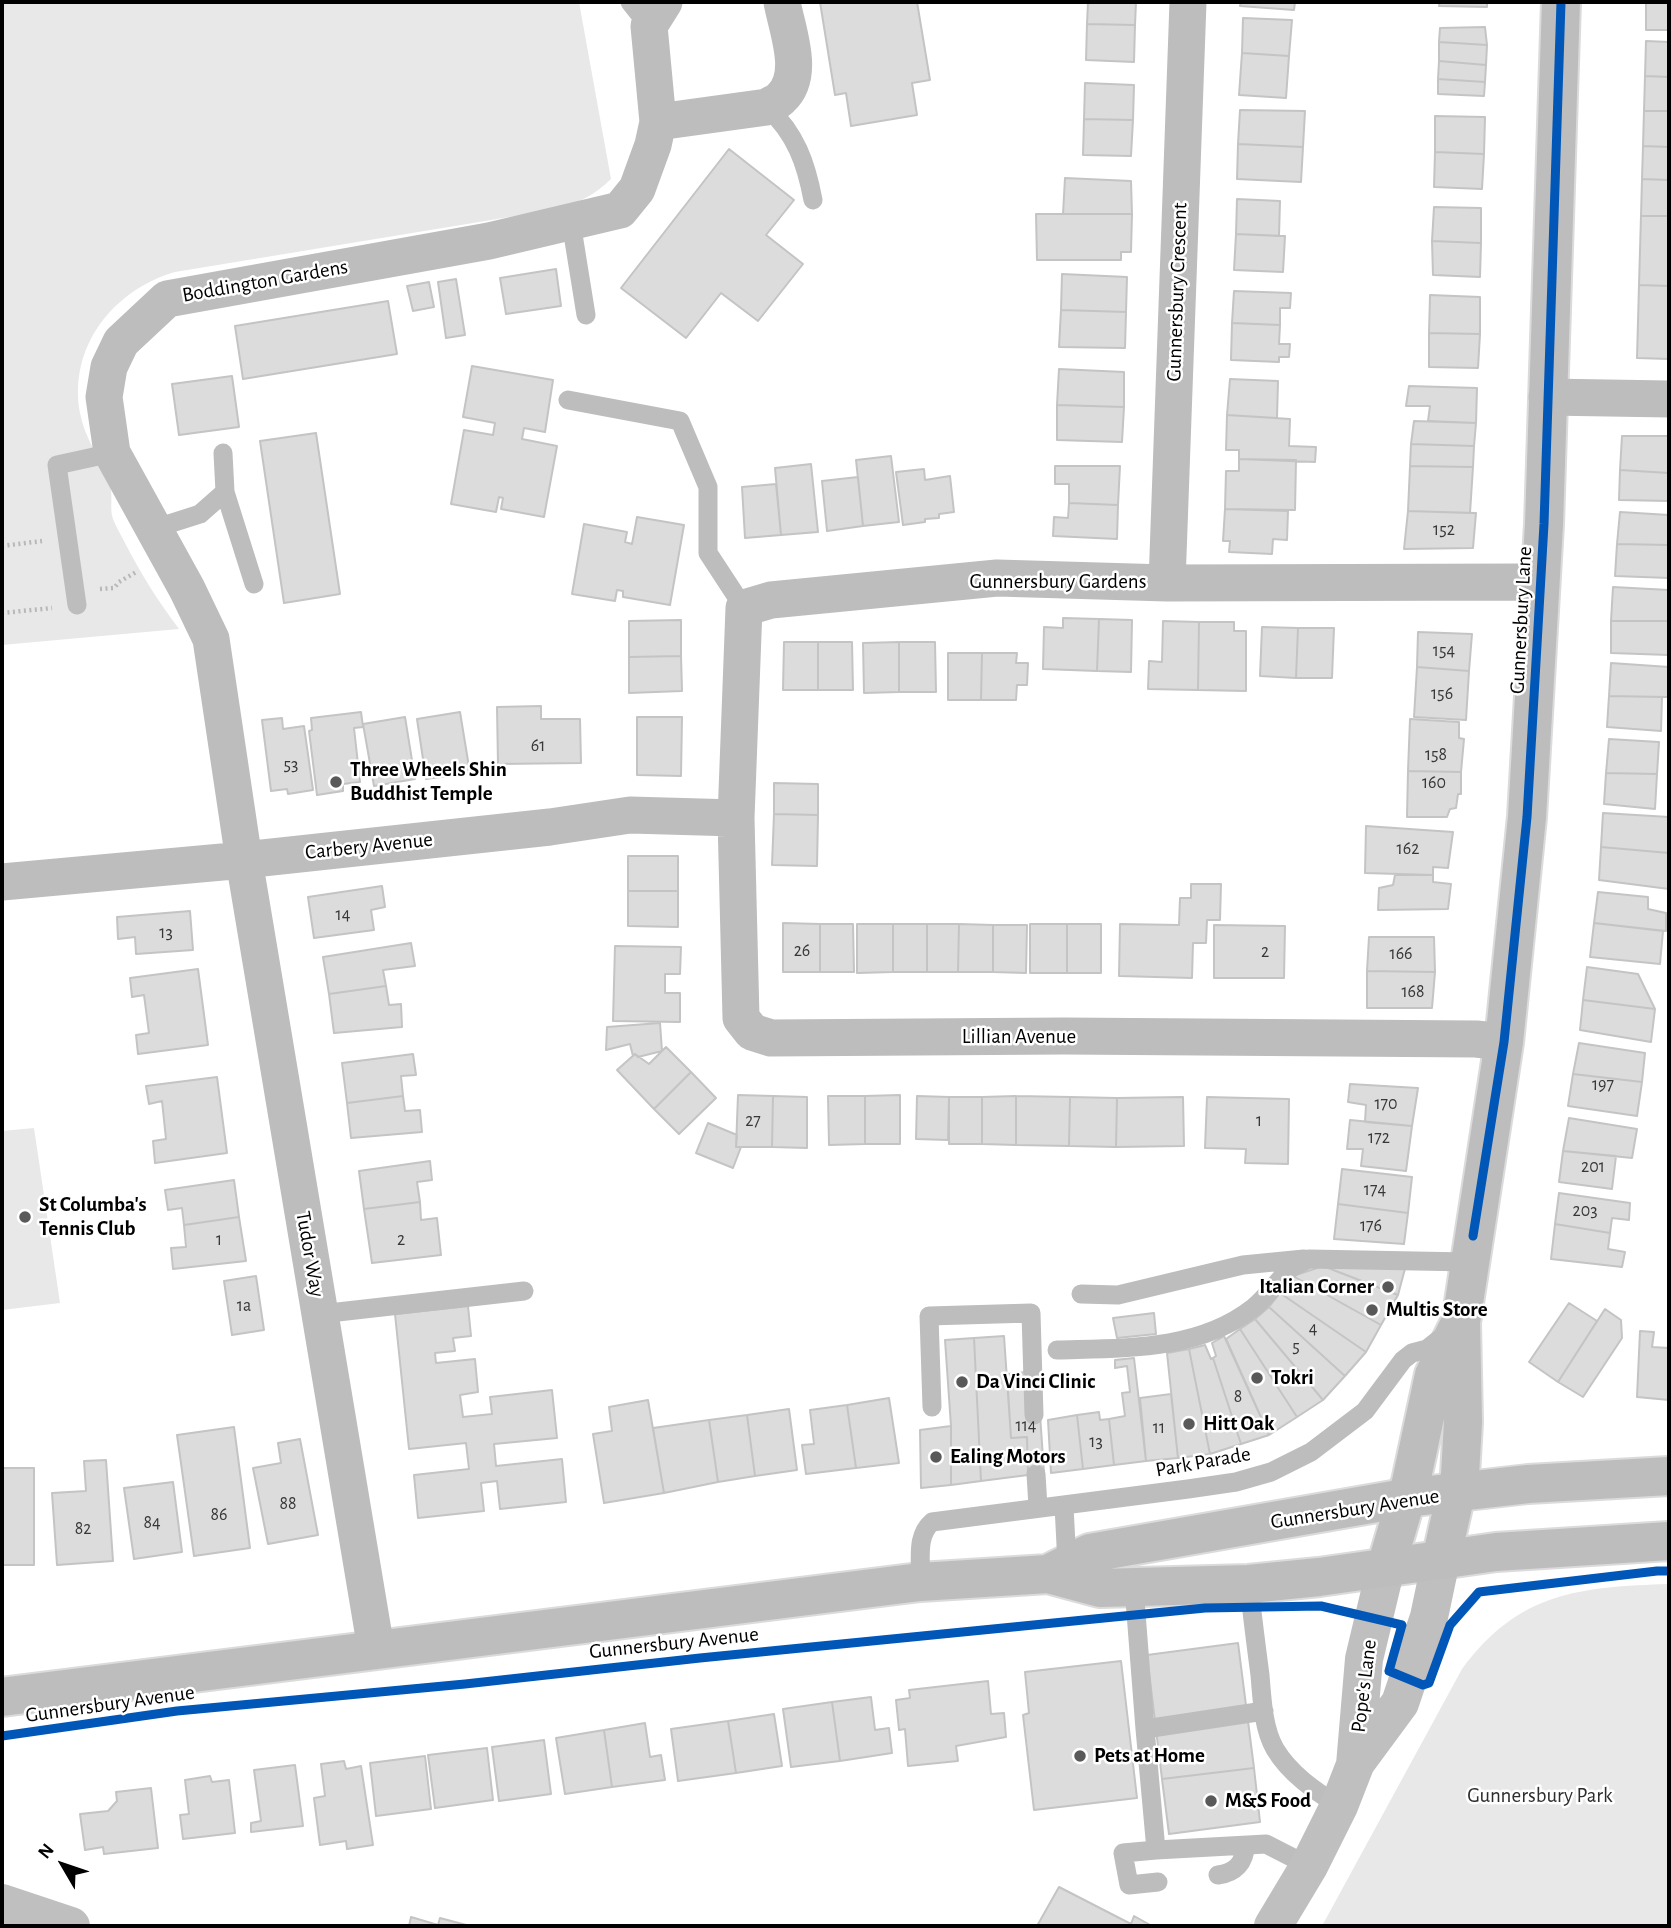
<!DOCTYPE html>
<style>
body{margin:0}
#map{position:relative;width:1671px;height:1928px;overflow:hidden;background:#fff;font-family:"Alegreya Sans",sans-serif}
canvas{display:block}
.frame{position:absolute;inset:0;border:4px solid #000;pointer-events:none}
.north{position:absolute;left:28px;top:1830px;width:70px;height:70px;-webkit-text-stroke:5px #fff;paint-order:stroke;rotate:309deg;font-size:19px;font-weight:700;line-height:28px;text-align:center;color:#000}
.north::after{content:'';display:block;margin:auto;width:24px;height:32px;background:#000;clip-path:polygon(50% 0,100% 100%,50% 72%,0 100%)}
</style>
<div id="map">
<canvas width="1671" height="1928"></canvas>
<div class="frame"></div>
<div class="north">N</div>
</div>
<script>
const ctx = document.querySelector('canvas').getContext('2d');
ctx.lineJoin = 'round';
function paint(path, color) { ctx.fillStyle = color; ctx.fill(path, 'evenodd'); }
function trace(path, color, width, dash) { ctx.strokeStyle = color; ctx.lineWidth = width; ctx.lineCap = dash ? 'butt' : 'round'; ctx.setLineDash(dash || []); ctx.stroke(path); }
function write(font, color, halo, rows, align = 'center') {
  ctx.font = font + ' "Alegreya Sans",sans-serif'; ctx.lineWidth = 5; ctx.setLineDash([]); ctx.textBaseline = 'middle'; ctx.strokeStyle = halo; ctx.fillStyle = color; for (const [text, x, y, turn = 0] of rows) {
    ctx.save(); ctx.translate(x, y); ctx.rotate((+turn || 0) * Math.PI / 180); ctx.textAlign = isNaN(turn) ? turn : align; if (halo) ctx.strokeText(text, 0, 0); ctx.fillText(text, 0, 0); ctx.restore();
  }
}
paint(new Path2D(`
 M2,2H579L611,179C595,195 579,202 558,209L175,272C113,290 68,347 80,413C85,439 100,458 109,482C114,494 109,508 113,519C116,527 121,535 125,543C141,574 158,601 179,629L2,645Z
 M34,1128L60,1303L2,1310V1131Z
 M1669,1584V1926H1322L1462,1669C1519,1592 1579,1587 1669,1584Z`), '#e8e8e8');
const building = new Path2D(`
 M820,2H917L930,80L912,83L917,115L851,126L846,93L835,95Z
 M1088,2H1136L1135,25L1087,24Z
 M1241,2H1295L1294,10L1240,6Z
 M1440,2H1487V7L1439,6Z
 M1646,2H1669V30H1646Z
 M1243,18L1292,20L1289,56L1242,53Z
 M1087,24L1135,25L1134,62L1086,60Z
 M1485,27L1487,45L1439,42L1440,28Z
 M1646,41L1669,42V77L1645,76Z
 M1439,42L1487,45L1486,65L1439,61Z
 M1242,53L1289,56L1286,98L1239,95Z
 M1439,61L1486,65L1485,82L1438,79Z
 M1645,76L1669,77V111H1644Z
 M1438,79L1485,82L1484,96L1438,94Z
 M1085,83L1134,85L1133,120L1084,119Z
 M1240,110L1305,111L1303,147L1238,144Z
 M1644,111H1669V147L1643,146Z
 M1435,116L1485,117L1484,154L1435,152Z
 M1084,119L1133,120L1131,156L1083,155Z
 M1238,144L1303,147L1301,182L1237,179Z
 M1643,146L1669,147V180L1642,179Z
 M729,149L794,200L766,235L803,264L758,321L721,293L686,338L621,288Z
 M1435,152L1484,154L1482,189L1434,187Z
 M1065,178L1131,181L1132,214H1063Z
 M1642,179L1669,180V216H1641Z
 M1237,199L1280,201L1279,236L1236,234Z
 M1434,207L1481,208V243L1432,241Z
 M1036,214H1132L1131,252H1121V260H1037Z
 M1641,216H1669V286L1639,285Z
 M1236,234L1285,236L1283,272L1234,270Z
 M1432,241L1481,243L1480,277L1433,275Z
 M556,269L561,306L506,314L500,278Z
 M1062,274L1127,277L1126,312L1061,310Z
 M456,279L465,335L446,338L438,282Z
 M429,282L434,307L413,311L407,286Z
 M1639,285L1669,286V359L1637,358Z
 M1234,291L1291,293L1290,308H1280V325L1232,323Z
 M1430,295L1480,297V334L1429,333Z
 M388,301L397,354L243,379L235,326Z
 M1061,310L1126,312L1125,348L1059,347Z
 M1232,323L1280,325L1279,344H1290L1289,357H1279V362L1231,360Z
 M1429,333L1480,334L1478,368L1429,367Z
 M472,366L553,380L545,432L524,428L522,439L557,446L544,517L501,509L503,498L499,497L496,512L451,504L464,430L493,435L495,423L463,417Z
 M1059,369L1124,372V407L1057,405Z
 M232,376L239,427L179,435L172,384Z
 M1230,379L1278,381L1277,418L1227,415Z
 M1409,386L1477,388L1476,423L1428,421L1430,406H1406Z
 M1057,405L1124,407L1122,442L1057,440Z
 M1227,415L1290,419L1289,446L1316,447L1315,462L1239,459V450H1226Z
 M1414,421L1476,423L1474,446L1411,444Z
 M316,433L340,594L284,603L260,441Z
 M1622,436H1669V473L1620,470Z
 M1411,444L1474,446L1473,467L1410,466Z
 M891,456L899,522L863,526L856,460Z
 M1239,459L1296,460L1295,510L1225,509L1226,471H1239Z
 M811,464L818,532L781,535L775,468Z
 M1055,466H1120L1118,505L1069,503V484H1055Z
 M1410,466L1473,467L1470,513L1408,511Z
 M924,469L925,480L950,476L954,512L939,514V518L925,519V522L903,525L896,472Z
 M1620,470L1669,473V501L1619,500Z
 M858,477L863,526L827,531L822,481Z
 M776,484L781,535L745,538L742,487Z
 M1069,503L1118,505L1117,539L1053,536L1054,517L1068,518Z
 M1225,509L1288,511L1287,540L1273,539L1272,554L1229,552L1230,541H1223Z
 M1408,511L1476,513L1473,548L1404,549Z
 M1620,512L1669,515V545L1617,544Z
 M637,517L684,525L670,605L623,597V591L617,590L615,601L572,594L584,524L627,532L625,542L632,544Z
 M1617,544L1669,545V578L1615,576Z
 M1613,587L1669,590V621H1611Z
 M1063,618L1099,619L1097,671L1043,669L1044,627L1063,628Z
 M1099,619L1132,620L1131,672L1097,671Z
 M681,620V656L629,657V621Z
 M1163,621L1199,622L1198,690L1148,689L1149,661L1162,662Z
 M1611,621H1669V655L1611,653Z
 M1199,622H1234V631H1246V691L1198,690Z
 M1262,627L1298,628L1296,678L1260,676Z
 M1298,628H1334L1332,678H1296Z
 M1418,632L1472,634L1469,671L1417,667Z
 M784,642H818V690H783Z
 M818,642H852L853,690H818Z
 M899,642V692L864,693L863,643Z
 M899,642H935L936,692H899Z
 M948,653H982L981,700H948Z
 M982,653H1017L1016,663H1028L1027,685H1017L1016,700H981Z
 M681,656L682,691L629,693V657Z
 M1611,663L1669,667V697L1609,696Z
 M1417,667L1469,671L1466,720L1414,717Z
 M1609,696L1662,697L1661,731L1607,727Z
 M541,706V719H580L581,763L498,764L497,707Z
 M361,712L363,727L354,728L360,782L343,784V791L317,795L309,731L312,730L311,718Z
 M460,712L470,773L426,779L417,719Z
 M405,717L415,779L374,786L363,724Z
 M637,717H682L681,776L637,775Z
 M282,718L283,729L304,726L313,790L288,794L287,789L271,791L262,720Z
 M1410,719L1459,722V738L1464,739L1461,772L1408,771Z
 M1609,739L1659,742L1657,774L1606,773Z
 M1408,771L1461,772V794H1458L1456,808L1450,809L1447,817H1407Z
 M1606,773L1657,774L1655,809L1604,804Z
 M774,783L818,784V815L774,814Z
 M1603,813L1669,817V853L1601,847Z
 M774,814L818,815L817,866L772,865Z
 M1366,826L1453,832L1448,868L1433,867V875L1365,873Z
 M1601,847L1669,853V889L1599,880Z
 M628,856H678V891H628Z
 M1395,875H1433V882L1451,884L1448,909L1378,910L1379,888L1393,885Z
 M1191,884H1221L1220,920H1207L1206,943H1193L1192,978L1119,976L1120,924L1179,925L1180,898H1191Z
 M382,886L385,907L371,910L374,930L314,938L308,897Z
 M628,891H678V927L628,926Z
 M1598,892L1648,897V909L1666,913V931L1594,923Z
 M190,911L193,950L136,954L135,937L118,939L117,917Z
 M783,923L820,924V972H783Z
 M1594,923L1663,931L1660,964L1590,957Z
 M820,924H853L854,972H820Z
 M857,924H893V972L857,973Z
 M893,924H927V972H893Z
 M927,924H959L958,972H927Z
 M959,924L993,925V972H958Z
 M1030,924H1067V973H1030Z
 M1067,924H1101V973H1067Z
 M993,925H1027L1026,973L993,972Z
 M1214,925L1285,926L1284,978H1214Z
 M1369,937H1434L1435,972L1367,971Z
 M411,943L415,966L383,970L386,986L329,994L323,957Z
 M615,946L681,947L680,974H665V993H680V1022L613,1021Z
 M1587,967L1638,974L1655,1009L1583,1000Z
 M198,969L208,1045L138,1054L136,1035L149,1033L144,995L132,997L130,978Z
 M1367,971L1435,972L1432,1008H1367Z
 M386,986L389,1005L401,1004L402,1027L334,1033L329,994Z
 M1583,1000L1655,1009L1651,1042L1580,1030Z
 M660,1023L662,1051L638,1057L635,1054L633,1056L630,1044L606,1050L607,1027Z
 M1579,1043L1645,1053L1642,1082L1573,1074Z
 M666,1047L691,1072L654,1109L617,1070L635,1054L649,1064Z
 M413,1054L416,1075L401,1076L403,1096L347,1103L342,1063Z
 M691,1072L716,1098L679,1134L654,1109Z
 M1573,1074L1642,1082L1637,1116L1568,1106Z
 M217,1077L227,1153L155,1163L153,1141L166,1139L162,1101L149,1104L146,1086Z
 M1350,1084L1418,1088L1412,1126L1365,1122L1366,1105L1348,1102Z
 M738,1095L773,1096L772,1147H736Z
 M900,1095V1144H865V1096Z
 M403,1096L405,1111L420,1110L422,1132L351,1138L347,1103Z
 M773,1096L807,1097V1148L772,1147Z
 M828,1096H865V1144L829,1145Z
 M917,1096L949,1097L948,1140L916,1139Z
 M1016,1096L1070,1097L1069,1146L1016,1145Z
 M1016,1096V1145L982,1144V1097Z
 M949,1097H982V1144H949Z
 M1070,1097L1117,1098L1116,1147L1069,1146Z
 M1183,1097L1184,1146L1116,1147L1117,1098Z
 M1207,1097L1289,1099L1288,1164L1245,1163L1246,1149L1205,1148Z
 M1569,1118L1637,1129L1632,1158L1563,1151Z
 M1350,1120L1412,1126L1406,1171L1361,1166L1363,1149H1347Z
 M708,1123L737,1135L736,1147H741L733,1168L696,1153Z
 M1563,1151L1616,1156L1612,1189L1559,1182Z
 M430,1161L432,1180L417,1182L420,1202L364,1209L359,1171Z
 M1342,1169L1412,1177L1408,1213L1338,1204Z
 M234,1180L239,1217L184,1225L182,1208L168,1210L165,1190Z
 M1559,1193L1630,1203L1629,1220L1612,1218L1610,1233L1555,1224Z
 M420,1202L421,1220L437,1218L441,1255L372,1263L364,1209Z
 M1338,1204L1408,1213L1404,1244L1334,1239Z
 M239,1217L246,1261L173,1269L171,1248L186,1247L184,1225Z
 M1555,1224L1610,1233L1608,1249L1625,1252L1622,1267L1551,1259Z
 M1406,1265L1398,1295L1323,1266Z
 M1323,1266L1398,1295L1381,1325L1293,1276Z
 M256,1276L264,1330L232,1335L224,1281Z
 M1293,1276L1381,1325L1366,1352L1280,1293Z
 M1280,1293L1366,1352L1345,1376L1269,1307Z
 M1569,1303L1597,1321L1558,1382L1529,1362Z
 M468,1306L471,1336L453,1338L455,1351L435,1353L436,1363L475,1359L478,1392L460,1395L463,1417L492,1414L490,1397L552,1390L557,1438L494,1444L496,1466L562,1459L566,1502L500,1509L497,1481L481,1483L484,1511L418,1518L414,1475L469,1469L466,1443L409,1449L395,1314Z
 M1269,1307L1345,1376L1323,1400L1255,1319Z
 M1605,1309L1621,1320L1622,1338L1583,1397L1558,1382Z
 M1154,1313L1156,1334L1117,1338L1113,1318Z
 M1255,1319L1323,1400L1297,1417L1240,1329Z
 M1240,1329L1297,1417L1269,1435L1226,1339Z
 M1640,1331L1654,1332L1652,1347L1669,1348V1400L1637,1397Z
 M1004,1336L1011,1438L1027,1437L1028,1475L981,1481L974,1338Z
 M1224,1336L1269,1435L1241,1444L1213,1358L1216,1356L1212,1343Z
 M974,1338L981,1481L951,1485V1426L945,1340Z
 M1205,1345L1211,1359L1213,1358L1241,1444L1210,1454L1189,1349Z
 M1189,1349L1210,1454L1178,1458L1167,1353Z
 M1134,1358L1146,1461L1114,1465L1109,1419L1125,1416L1122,1393L1130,1392L1127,1366L1115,1368V1360Z
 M1026,1372L1040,1414L1044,1473L1028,1475L1027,1437L1011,1438L1007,1374Z
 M1171,1394L1178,1458L1146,1461L1140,1398Z
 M889,1398L899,1463L856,1468L847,1405Z
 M648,1400L664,1493L604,1503L593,1434L612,1431L609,1407Z
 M847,1405L856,1468L806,1474L802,1445L814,1444L810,1410Z
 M789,1409L797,1470L755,1476L747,1415Z
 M1099,1412L1100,1420L1109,1419L1114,1465L1083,1469L1077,1415Z
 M747,1415L755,1476L718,1482L709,1420Z
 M1077,1415L1083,1469L1051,1473L1048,1420Z
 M709,1420L718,1482L664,1493L653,1428Z
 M951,1426V1485L921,1488L920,1430Z
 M234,1427L250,1548L194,1556L177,1435Z
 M300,1439L318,1535L268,1544L253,1468L281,1463L278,1443Z
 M106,1460L113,1561L57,1565L52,1493L86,1491L84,1461Z
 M2,1468H34V1565H2Z
 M173,1482L182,1552L134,1559L124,1488Z
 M1238,1643L1254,1768L1162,1779L1147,1655Z
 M1121,1661L1137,1798L1034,1810L1023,1715L1029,1713L1025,1672Z
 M988,1681L991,1714L1004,1713L1006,1737L956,1746L958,1761L908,1766L905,1729L899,1730L896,1700L910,1698L909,1690Z
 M871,1697L875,1730L889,1728L892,1753L840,1761L832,1702Z
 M832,1702L840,1761L791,1767L783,1709Z
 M774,1714L782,1766L736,1773L728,1721Z
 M728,1721L736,1773L678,1781L671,1729Z
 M645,1723L650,1757L661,1755L665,1780L612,1787L604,1730Z
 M604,1730L612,1787L565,1794L556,1738Z
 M544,1740L551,1794L499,1801L492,1747Z
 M487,1748L493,1800L435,1808L428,1755Z
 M425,1756L431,1809L376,1816L370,1763Z
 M344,1761L346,1769L361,1766L373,1845L347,1849L346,1841L320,1845L314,1798L325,1796L321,1764Z
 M295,1765L303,1826L251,1832V1823L261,1821L254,1770Z
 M1254,1768L1260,1822L1169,1834L1162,1779Z
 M210,1776L212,1782L229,1780L235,1833L183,1839L180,1815L189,1814L185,1780Z
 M151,1788L158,1848L104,1854L103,1847L85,1850L80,1814L108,1811L117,1801L116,1792Z
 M1059,1887L1131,1924L1134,1916L1152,1926H1037Z
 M411,1917L438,1925L440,1918L470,1926H409Z`);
paint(building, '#dcdcdc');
trace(building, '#c4c4c4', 2);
const primary = new Path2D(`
 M1441,1560L1460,1475L1463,1422L1461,1322L1504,1042L1527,817L1544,524L1561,2
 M1386,1567L1411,1482L1434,1375L1458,1327`);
const highway = new Path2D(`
 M1048,1574L1090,1553L1405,1498L1528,1484L1669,1476
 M2,1697L920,1582L1048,1574L1100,1588L1249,1584L1319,1577L1496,1552L1669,1541`);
trace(primary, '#dbdbdb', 42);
trace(highway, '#dbdbdb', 42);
trace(new Path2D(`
 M2,546L42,541
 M100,589L114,588L119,582L138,571
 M2,613L52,608`), '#b8b8b8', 4.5, [2, 3.5]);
trace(new Path2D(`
 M630,2L649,26
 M767,107C796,134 806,163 813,200
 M571,222L586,315
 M568,400L680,421L708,487V553L744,608
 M225,492L254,584
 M153,529L200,514L225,492L223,453
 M77,605L57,465L112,453
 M1081,1294L1118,1295L1243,1265L1304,1259
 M320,1314L524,1291
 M1057,1350C1124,1348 1198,1351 1253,1308C1267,1297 1277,1281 1290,1269C1295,1265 1303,1262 1309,1259L1469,1262
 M932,1407L929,1316L1031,1313L1034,1415
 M1036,1474L1038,1507
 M1064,1506L1067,1564
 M920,1582C922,1561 915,1537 932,1522L1188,1489L1236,1482L1271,1472L1311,1452L1365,1411L1403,1360L1412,1353L1427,1349L1446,1334
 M1249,1584C1252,1614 1256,1645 1260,1675C1262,1699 1263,1728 1275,1749C1290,1774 1315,1791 1339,1806
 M1134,1587L1145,1729L1264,1711
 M1145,1729L1156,1850L1266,1844L1309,1866
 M1156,1850L1123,1853L1129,1885L1158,1882
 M1218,1875C1235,1873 1245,1862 1245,1846`), '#bdbdbd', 19);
trace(new Path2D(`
 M658,122L767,107C771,104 778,102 781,98C806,75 787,30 782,2
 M1547,397L1669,399
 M1167,583L1188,2
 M2,882L244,860L550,827L630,815L736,818
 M1504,1042L1476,1039L1064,1036L771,1038L752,1032L741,1018L736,818L744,608L771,600L997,578L1167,583L1526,582L1540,585
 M376,1649L244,860L211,639L187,589L112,453L104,397L109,367L121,342L167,299L489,241L620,210L637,189L653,145L658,122L649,26L664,2`), '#bdbdbd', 37);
trace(new Path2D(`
 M1355,1764L1400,1703L1429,1617L1441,1560
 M2,1903L71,1926
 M1273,1926L1309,1866L1339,1806L1355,1765L1364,1659L1386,1567`), '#bfbfbf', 38);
trace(primary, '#bdbdbd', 38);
trace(highway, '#bdbdbd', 38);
trace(new Path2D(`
 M1473,1236L1504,1042L1527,817L1544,524L1561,2
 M2,1736L177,1711L465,1684L700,1658L1205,1608L1321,1606L1402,1625L1389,1671L1423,1685L1429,1683L1450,1625L1479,1592L1657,1571H1669`), '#0057b8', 9);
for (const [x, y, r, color] of [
 [336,782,7,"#595959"],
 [25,1217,7,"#595959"],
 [1388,1287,7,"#595959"],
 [1372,1310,7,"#595959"],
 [1257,1378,7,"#595959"],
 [962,1382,7,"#595959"],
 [1189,1424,7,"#595959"],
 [936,1457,7,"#595959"],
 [1080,1756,7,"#595959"],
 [1211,1801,7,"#595959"]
]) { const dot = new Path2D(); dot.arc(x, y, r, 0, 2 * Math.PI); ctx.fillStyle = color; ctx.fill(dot); trace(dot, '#fff', 2.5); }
write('18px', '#373737', null, [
 ["152",1444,530],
 ["154",1444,651],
 ["156",1442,694],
 ["61",538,746],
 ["158",1436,755],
 ["53",291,765],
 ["160",1434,783],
 ["162",1408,849],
 ["14",343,915],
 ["13",166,933],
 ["26",802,951],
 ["2",1265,952],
 ["166",1401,954],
 ["168",1413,992],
 ["197",1603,1085],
 ["170",1386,1104],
 ["27",753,1121],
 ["1",1259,1121],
 ["172",1379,1138],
 ["201",1593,1167],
 ["174",1375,1190],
 ["203",1585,1211],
 ["176",1371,1226],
 ["1",219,1240],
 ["2",401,1240],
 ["1a",244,1306],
 ["4",1313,1329],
 ["5",1296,1347],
 ["8",1238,1397],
 ["114",1026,1426],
 ["11",1159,1428],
 ["13",1096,1442],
 ["88",288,1504],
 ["86",219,1515],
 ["84",152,1523],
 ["82",83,1529]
]);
write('21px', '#000', '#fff', [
 ["Boddington Gardens",265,281,-10],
 ["Gunnersbury Crescent",1177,292,-88],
 ["Gunnersbury Gardens",1058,582],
 ["Gunnersbury Lane",1521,620,-87],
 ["Carbery Avenue",369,846,-6],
 ["Lillian Avenue",1019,1037],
 ["Tudor Way",310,1254,80],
 ["Park Parade",1203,1462,-10],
 ["Gunnersbury Avenue",1355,1509,-9],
 ["Gunnersbury Avenue",674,1643,-6],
 ["Pope's Lane",1364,1686,-83],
 ["Gunnersbury Avenue",110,1704,-8]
]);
write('bold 21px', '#000', '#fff', [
 ["Three Wheels Shin",350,770],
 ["Buddhist Temple",350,794],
 ["St Columba's",39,1205],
 ["Tennis Club",39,1229],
 ["Italian Corner",1374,1287,"right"],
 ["Multis Store",1386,1310],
 ["Tokri",1271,1378],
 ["Da Vinci Clinic",976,1382],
 ["Hitt Oak",1203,1424],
 ["Ealing Motors",950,1457],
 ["Pets at Home",1094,1756],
 ["M&S Food",1225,1801]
], 'left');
write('21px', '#2d2d2d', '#fff', [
 ["Gunnersbury Park",1540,1796]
]);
</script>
